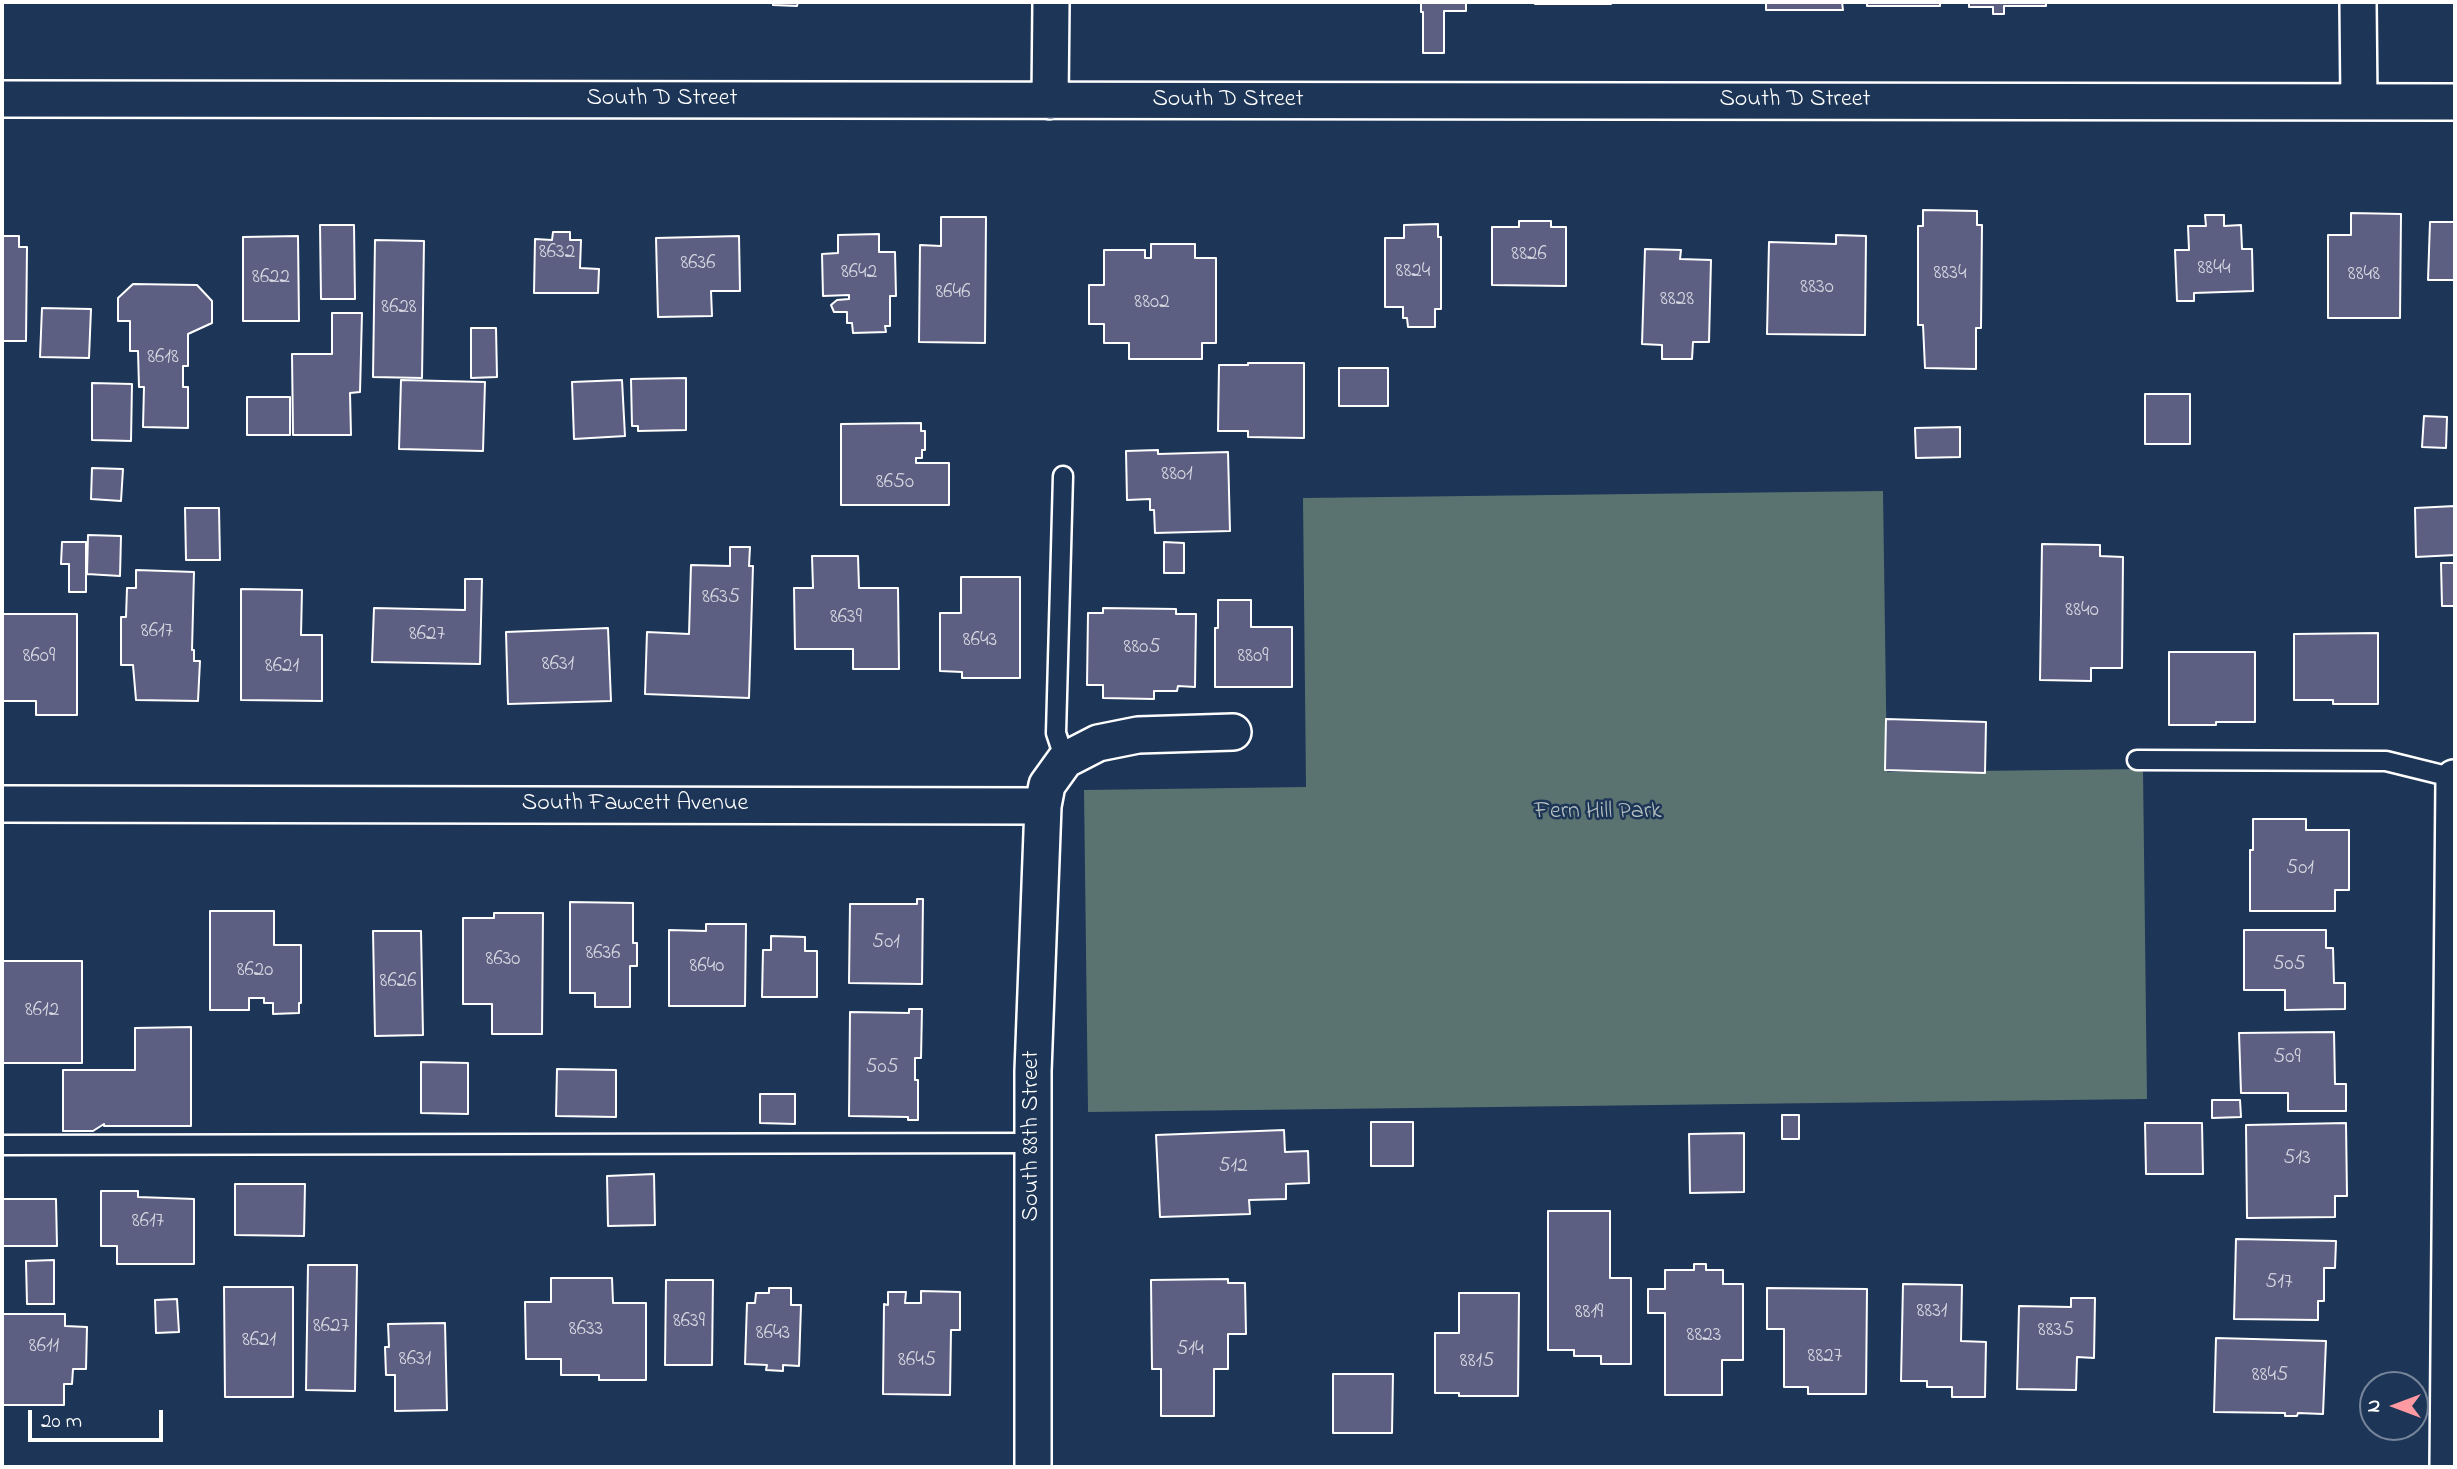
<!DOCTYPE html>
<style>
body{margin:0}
#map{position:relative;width:2457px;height:1469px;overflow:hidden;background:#1d3557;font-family:"Indie Flower",sans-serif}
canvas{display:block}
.frame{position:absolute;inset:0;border:4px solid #fff;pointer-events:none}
.north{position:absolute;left:2359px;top:1371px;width:70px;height:70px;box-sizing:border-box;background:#1d3557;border:2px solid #77869a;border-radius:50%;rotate:270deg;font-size:19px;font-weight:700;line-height:28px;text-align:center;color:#fff}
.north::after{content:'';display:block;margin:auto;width:24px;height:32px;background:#ff9aa2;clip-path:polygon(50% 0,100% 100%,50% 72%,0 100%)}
.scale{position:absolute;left:28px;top:1410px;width:135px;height:32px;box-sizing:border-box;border:4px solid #fff;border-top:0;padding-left:9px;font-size:21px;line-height:24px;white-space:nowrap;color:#fff;-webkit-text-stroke:5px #1d3557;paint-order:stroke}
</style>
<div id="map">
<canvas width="2457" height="1469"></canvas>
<div class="frame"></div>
<div class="north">N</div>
<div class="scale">20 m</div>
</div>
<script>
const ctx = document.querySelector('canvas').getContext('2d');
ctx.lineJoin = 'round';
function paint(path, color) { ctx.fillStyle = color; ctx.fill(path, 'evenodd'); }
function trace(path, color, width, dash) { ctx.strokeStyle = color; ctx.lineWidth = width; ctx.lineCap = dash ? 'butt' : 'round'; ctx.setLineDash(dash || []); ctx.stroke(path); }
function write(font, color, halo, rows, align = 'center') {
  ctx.font = font + ' "Indie Flower",sans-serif'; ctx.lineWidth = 5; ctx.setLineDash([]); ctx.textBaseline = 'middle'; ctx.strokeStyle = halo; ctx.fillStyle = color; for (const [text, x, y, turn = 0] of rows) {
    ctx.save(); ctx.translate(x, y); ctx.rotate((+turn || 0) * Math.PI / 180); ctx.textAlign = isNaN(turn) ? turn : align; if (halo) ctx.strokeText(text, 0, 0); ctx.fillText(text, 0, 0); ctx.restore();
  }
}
paint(new Path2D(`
 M1883,491L1887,772L2143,769L2147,1099L1088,1112L1084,790L1306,787L1303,498Z`), '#5a7370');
const building = new Path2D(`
 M773,2H798L797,6L773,5Z
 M1421,2H1466V11H1444V53H1423V12H1421Z
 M1535,2H1611V4H1535Z
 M1766,2H1842L1843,10H1766Z
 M1867,2H1940V6H1867Z
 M1969,2H2046V6H2004V14H1993V7H1969Z
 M1923,210L1977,211V225H1982L1981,328H1976V369L1925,368L1923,325H1918V226H1923Z
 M2351,213L2401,214L2400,318H2328V235H2351Z
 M2205,215H2224V226L2241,225L2242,249H2252L2253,291L2194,293V301H2177L2175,250H2189L2188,226H2206Z
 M941,217H986L985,343L919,342L920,245L941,246Z
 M1519,221H1551V227H1566V286L1492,285V227H1519Z
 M2430,222H2455V280H2428Z
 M1438,224V237H1441V309H1435V327H1408L1407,318H1403V307H1385V238H1404V225Z
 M320,225H354L355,299H321Z
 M553,232H570V240H581L580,268L599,269L598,293H534L535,239L552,240Z
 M879,234V252H895L896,296H890V326H885L886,332L853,333L852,323H847V312H834L831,305L837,300L849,299V295L823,296L822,254L838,253V235Z
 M1836,235L1866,236L1865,335L1767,334L1769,242L1836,244Z
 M2,236H19V247H27L26,341H2Z
 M298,236L299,321H243V237Z
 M739,236L740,291H711L712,316L658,317L656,238Z
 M375,240L424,241L422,378L373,377Z
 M1151,244H1195V258H1216V343H1202V359H1129V343H1104V324H1089V285H1104V250H1145V258H1151Z
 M1645,249L1681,250L1680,259L1711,260L1709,342H1693L1692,359H1662V345L1642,344Z
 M133,284L197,285L212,301V323L188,334V366H183V387H188V428L143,427L144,387H139L138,351H130V321H118V298Z
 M42,308L91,309L89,358L40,357Z
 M332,313H362L360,392L350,393L351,435H293L292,354H332Z
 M471,328H496L497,377L471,378Z
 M1248,363H1304V438L1248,437V431H1218L1219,365H1248Z
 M1339,368H1388V406H1339Z
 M686,378V430L638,431V426H632L631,379Z
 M401,380L485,382L483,451L399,449Z
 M622,380L625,436L574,439L572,382Z
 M92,383L132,384L131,441L92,440Z
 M2145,394H2190V444H2145Z
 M247,397H290V435H247Z
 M2424,416L2447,417L2446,448L2422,447Z
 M921,423V431H925V450H922V458H916V463H949V505H841V424Z
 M1960,427V457L1916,458L1915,428Z
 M1158,450V454L1228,452L1230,531L1155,533L1154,510H1150V499L1127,500L1126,451Z
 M92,468L123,469L121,501L91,499Z
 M2455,506V555L2416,557L2415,508Z
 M185,508H219L220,560H186Z
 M88,535L121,536L120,576L87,574Z
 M62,542H86V592H69V564H61Z
 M1164,542L1184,543V573H1164Z
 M2042,544L2100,545V556L2123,557L2122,668H2091V681L2040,680Z
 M730,547H750L749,566H753L749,698L645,694L647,632L689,634L691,565L730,566Z
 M812,556H858L859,588H898L899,669H853V649H795L794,588H813Z
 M2441,563H2455V606H2442Z
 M136,570L194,572L192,650H194V661H200L198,701L136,700L133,665H121V617H126L127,588H136Z
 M961,577H1020V678H962V672L940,671V613H961Z
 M465,579H482L480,664L372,662L374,608L465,610Z
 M241,589L302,590L301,635H322V701L241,700Z
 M1218,600H1251V627H1292V687H1215V628H1218Z
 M1103,608L1176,609V614H1196L1195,687L1178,686L1177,691H1154V699L1103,698V685H1087L1088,613H1103Z
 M2,614H77V715H36V701H2Z
 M608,628L611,701L508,704L506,632Z
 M2378,633V704H2333V700H2294V634Z
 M2169,652H2255V722H2216V725H2169Z
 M1886,719L1986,722L1985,773L1885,770Z
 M2253,819H2306V830H2349V890H2335V911H2250V850H2253Z
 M917,899H923L922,984L849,983L850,904H917Z
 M570,902L633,903V943H637V966H630V1007H595V993H570Z
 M210,911H274V945H301V1003H299V1013L273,1014V1003H264V998H249V1010H210Z
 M494,913H543L542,1034H492V1004H463V918H494Z
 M706,924H746L745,1006H669V930L706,931Z
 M2244,930H2326V948H2333L2334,983H2345V1009L2285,1010V990H2244Z
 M373,931H421L423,1035L375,1036Z
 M771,936L805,937V951H817V997H762L763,950H771Z
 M2,961H82V1063H2Z
 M909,1009H922L921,1058H915V1080H918V1120H908V1117L849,1116L850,1012L909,1013Z
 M191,1027V1126H104V1124L93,1131H63V1070H135V1028Z
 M2334,1032L2335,1084H2346V1111H2288V1093H2241L2239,1033Z
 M421,1062L468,1063V1114L421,1113Z
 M557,1069L616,1070V1117L556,1116Z
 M760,1094H795V1124L760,1123Z
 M2212,1100H2240L2241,1117L2212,1118Z
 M1782,1115H1799V1139H1782Z
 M1371,1122H1413V1166H1371Z
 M2145,1123H2202L2203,1174H2146Z
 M2346,1123L2347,1196H2335V1217L2247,1218L2246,1125Z
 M1284,1130L1285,1152L1308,1151L1309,1183L1286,1184V1199L1249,1200L1250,1214L1160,1217L1156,1135Z
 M1744,1133V1192L1690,1193L1689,1134Z
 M654,1174L655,1225L608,1226L607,1176Z
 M235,1184H305L304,1236L235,1235Z
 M101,1191H138V1197L194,1199V1264H117V1246H101Z
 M2,1199H56L57,1246H2Z
 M1548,1211H1610V1278H1631V1364H1601V1356H1574V1350H1548Z
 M2236,1239L2336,1241L2335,1268H2324V1301H2318V1320L2234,1319Z
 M54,1260V1304H27L26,1261Z
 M1694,1264H1706V1270H1723V1284H1743V1360H1722V1395H1665V1313H1648V1289H1665V1270H1694Z
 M308,1265H357L355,1391L306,1390Z
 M551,1278H612L613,1303H646V1380H599V1375H561V1359H526L525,1302H551Z
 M1228,1279V1283H1245L1246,1334H1228V1369H1214V1416H1161V1369H1152L1151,1280Z
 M666,1280H713L712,1365H665Z
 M1903,1284L1962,1285L1961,1341L1986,1342L1985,1397H1952V1387H1927V1381H1901Z
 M224,1287H293V1397H225Z
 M769,1288H791V1305H801L799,1366L783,1365V1371L766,1370L767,1365L745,1364L747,1303H755L756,1293H769Z
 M1767,1288L1867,1289L1866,1394H1808V1387H1784V1329H1767Z
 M921,1291L960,1292V1330H951L950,1395L883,1394L884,1304L888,1305V1292H906L905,1303H921Z
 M1459,1293H1519L1518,1396H1459V1393H1435V1333H1459Z
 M2071,1298H2095L2094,1358L2077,1357L2076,1390L2017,1389L2019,1306L2071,1307Z
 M177,1299L179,1332L156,1333L155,1300Z
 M2,1314H65V1326L87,1327L86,1369H73L72,1384H64V1405H2Z
 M445,1323L447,1410L395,1411V1375H386L385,1347H389L388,1324Z
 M2216,1338L2326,1341L2323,1414L2298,1413L2297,1416H2285V1413L2214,1412Z
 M1333,1374H1393L1392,1433H1333Z`);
paint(building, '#5c5e82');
trace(building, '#fff', 2);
const service = new Path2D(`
 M1063,476L1056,733L1065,760
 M2137,760L2386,761L2455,778
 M2,1145L1033,1143`);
const minor = new Path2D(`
 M2358,2L2359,102
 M2,99L2455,102
 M1050,101L1051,2
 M2,804L1043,806
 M1033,1467V1071L1043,806L1047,785L1065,760L1098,743L1138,735L1233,732
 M2448,1467L2454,778`);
trace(service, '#fff', 23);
trace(minor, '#fff', 40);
trace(service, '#1d3557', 18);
trace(minor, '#1d3557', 35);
write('21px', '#d6d7e0', null, [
 ["8632",557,254],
 ["8826",1529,256],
 ["8636",698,265],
 ["8844",2214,270],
 ["8824",1413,273],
 ["8642",859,274],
 ["8834",1950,275],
 ["8848",2364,276],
 ["8622",271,279],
 ["8830",1817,289],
 ["8646",953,294],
 ["8828",1677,301],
 ["8802",1152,304],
 ["8628",399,309],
 ["8618",163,359],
 ["8801",1177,476],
 ["8650",895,484],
 ["8635",721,599],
 ["8840",2082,612],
 ["8639",846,619],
 ["8617",157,633],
 ["8627",427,636],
 ["8643",980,642],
 ["8805",1142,649],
 ["8609",39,658],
 ["8809",1253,658],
 ["8631",558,666],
 ["8621",282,668],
 ["501",2300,870],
 ["501",886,944],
 ["8636",603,955],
 ["8630",503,961],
 ["505",2289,966],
 ["8640",707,968],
 ["8620",255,972],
 ["8626",398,983],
 ["8612",42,1012],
 ["509",2287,1059],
 ["505",882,1069],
 ["513",2297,1160],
 ["512",1233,1168],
 ["8617",148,1223],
 ["517",2279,1284],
 ["8831",1932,1313],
 ["8819",1589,1314],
 ["8639",689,1323],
 ["8627",331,1328],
 ["8633",586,1331],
 ["8835",2056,1332],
 ["8643",773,1335],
 ["8823",1704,1337],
 ["8621",259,1342],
 ["8611",44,1348],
 ["514",1190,1351],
 ["8827",1825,1358],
 ["8631",415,1361],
 ["8645",917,1362],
 ["8815",1477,1363],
 ["8845",2270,1377]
]);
write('24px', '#fff', '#1d3557', [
 ["South D Street",662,100],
 ["South D Street",1228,101],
 ["South D Street",1795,101],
 ["South Fawcett Avenue",635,805],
 ["South 88th Street",1033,1136,-90]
]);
write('24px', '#b5c0bf', '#1d3557', [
 ["Fern Hill Park",1598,813]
]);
</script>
